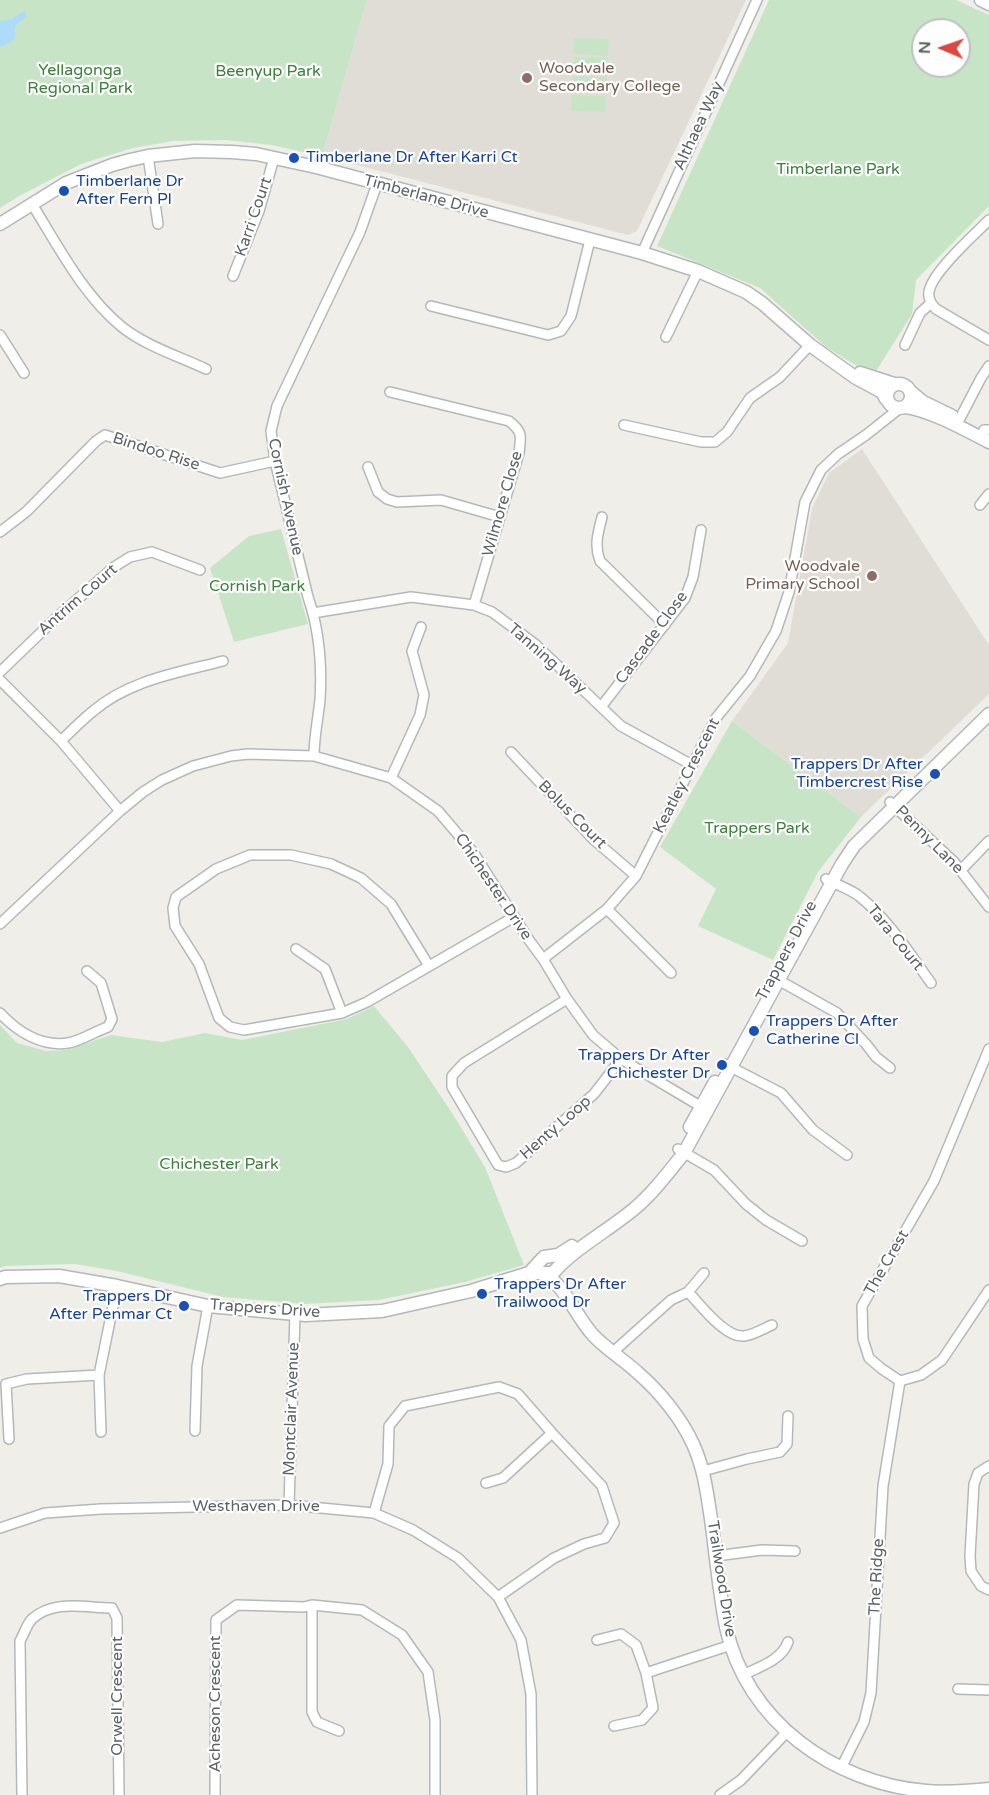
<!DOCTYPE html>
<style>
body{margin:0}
#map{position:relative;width:989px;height:1795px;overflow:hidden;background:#f0eee8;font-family:"Varela Round",sans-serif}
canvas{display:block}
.north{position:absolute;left:911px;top:18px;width:60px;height:60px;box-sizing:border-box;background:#fff;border:2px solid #bfc1c2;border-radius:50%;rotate:272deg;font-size:16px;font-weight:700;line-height:24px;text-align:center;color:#5f6367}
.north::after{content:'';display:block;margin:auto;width:21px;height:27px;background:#dd4740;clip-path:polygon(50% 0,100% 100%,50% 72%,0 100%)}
</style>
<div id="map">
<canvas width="989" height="1795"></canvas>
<div class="north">N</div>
</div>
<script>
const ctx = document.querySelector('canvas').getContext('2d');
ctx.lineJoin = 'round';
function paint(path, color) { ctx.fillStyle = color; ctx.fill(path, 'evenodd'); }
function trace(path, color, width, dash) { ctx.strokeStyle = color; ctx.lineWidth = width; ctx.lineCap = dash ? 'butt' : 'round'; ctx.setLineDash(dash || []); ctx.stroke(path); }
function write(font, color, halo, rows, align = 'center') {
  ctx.font = font + ' "Varela Round",sans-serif'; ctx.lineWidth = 4.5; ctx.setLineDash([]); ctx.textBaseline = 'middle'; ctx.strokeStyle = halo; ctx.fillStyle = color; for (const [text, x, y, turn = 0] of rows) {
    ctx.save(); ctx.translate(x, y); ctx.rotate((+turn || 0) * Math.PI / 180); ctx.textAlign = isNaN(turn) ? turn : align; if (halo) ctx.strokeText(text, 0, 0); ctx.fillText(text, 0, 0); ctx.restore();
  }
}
paint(new Path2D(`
 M367,0H746L637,231L628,235L322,156Z
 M862,449L989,645V694L861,817L732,721L788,643L812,509L829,473Z`), '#e0ddd6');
paint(new Path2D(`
 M0,0H367L322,156L271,145L226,140L173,141L133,148L81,164L21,195L0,208Z
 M769,0H956L989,15V206L916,280L912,314L873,376L826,347L760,288L657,246ZM923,30H959V66H923Z
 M574,38L609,39L608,56L574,54Z
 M574,57L608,58V75L573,73Z
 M573,76L607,77L606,93L572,92Z
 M572,95L606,96V112L571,111Z
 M281,529L308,624L234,642L210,568L249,536Z
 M732,721L861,817L818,872L773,960L698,926L716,889L660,847Z
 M374,1006L408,1047L454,1116L485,1167L524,1265L465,1282L379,1300L304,1304L223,1297L117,1271L75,1264L5,1266L0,1268V1025L17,1043L46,1051L66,1050L111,1035L162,1042L205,1033L242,1040L347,1019Z`), '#c7e5c6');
paint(new Path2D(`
 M25,10L26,17L15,26V38L6,45L0,47V21L11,19Z`), '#aedbf9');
const street = new Path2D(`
 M148,156L158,224
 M32,204C58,246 83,295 122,327C146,346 178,356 206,369
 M989,220C975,234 931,273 929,292C928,298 931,304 936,309L989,340
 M642,253L757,0
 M233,276L259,211L274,158
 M431,306L548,335L561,331L571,316L590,240
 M0,335L24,373
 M666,337L698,271
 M905,345L920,313L931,303
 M390,392L509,421C523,432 521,436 519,453L474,605
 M624,425L701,442H715L727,432L750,398L780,377L810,345
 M956,426L981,378L989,366
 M984,430H989
 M368,467L378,492L387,499L397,502L441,500L500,517
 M980,505L989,494
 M602,517C598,533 594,545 600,561L665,625
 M0,532L26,512L96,441L105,435L220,473L275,461
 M313,613L411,597L474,605L492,612L535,644L621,726L692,765
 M0,672L55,619L114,567L130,557L152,552L200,570
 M0,680L61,741L120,811
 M601,707L685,598L693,577L701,530
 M61,741C71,731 81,721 92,712C129,680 177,673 223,661
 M511,752L593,839L636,876
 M314,756C314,737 318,719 320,700C322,667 319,629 308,597L275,461L271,431L277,406L360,232L377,184
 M391,778L420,715L424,695L412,651L421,627
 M890,802L954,862L989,907
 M961,870L989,841
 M826,879C835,884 852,890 859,896C887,918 910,954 931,983
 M607,909L671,973
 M0,924L120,811L143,792L162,780L193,766L231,756L248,754L314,756L391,778L438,811L473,852L529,940L543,959L567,999L593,1035L621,1059L705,1109
 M296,949L325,969L342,1013
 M543,959L607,909L636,876L716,718L750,676L776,631L789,592L805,502L821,470L838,454L866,435L900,408
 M429,966L391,904L361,878L331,864L291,855H250L216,869L176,897L173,908L175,926L199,964L219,1018L230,1027L244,1030L342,1013L367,1002L514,917
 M773,977L837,1013L866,1044L876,1057L890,1068
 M567,999L464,1063L452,1076V1087L498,1165L506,1167L516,1163L594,1094L621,1059
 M0,1013C17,1031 41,1047 68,1043C80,1041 96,1031 108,1027L112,1019L101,983L87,971
 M989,1049L934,1181L862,1306L863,1339L869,1358L882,1369L900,1381L921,1375L942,1360L989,1290
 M725,1064L781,1093L813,1130L847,1155
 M678,1149L714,1170L746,1204L766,1220L802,1241
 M688,1292C701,1305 725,1338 744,1336C753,1335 763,1329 772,1325
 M613,1352L671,1300L688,1292L704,1273
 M195,1431L197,1366L208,1306
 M101,1432L99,1375L117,1286
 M9,1439L6,1384L27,1379L99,1375
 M989,1466L978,1473L974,1484L970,1556L971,1571L981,1586L989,1590
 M703,1471L747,1459L780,1452L787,1444L788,1416
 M486,1483L503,1478L552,1433
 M289,1505L295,1314
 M374,1513L388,1464L389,1426L405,1406L499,1387L518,1394L552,1433L602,1486L614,1523L605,1538L584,1544L554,1558L498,1597
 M0,1528L45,1513L101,1509L289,1505L374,1513L413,1530L458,1558L498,1597L521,1640L531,1694L532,1795
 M716,1556L762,1550L795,1551
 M312,1605V1712L317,1722L339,1731
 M597,1640L621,1634L636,1645L646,1673L653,1708L642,1720L614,1726
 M646,1673L731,1645
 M743,1675C759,1667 782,1660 788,1642
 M958,1689L989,1690
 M841,1768L864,1722L871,1693L883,1486L900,1381
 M22,1795L20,1641C24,1634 27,1624 32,1619C54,1599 85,1608 112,1608L117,1618L119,1795
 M215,1795L216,1620L237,1605L304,1607L312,1605L362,1610L402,1635L428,1672L435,1720V1795
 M720,1795L741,1780L787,1732`);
const secondary = new Path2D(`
 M981,0L989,4
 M0,224L66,183L112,165L130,160L148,156L195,151L232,152L256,154L316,167L642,253L698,271L746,292L762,303L810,345L856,378L882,392L886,399
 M860,373L894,384
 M887 396a12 12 0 1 1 24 0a12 12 0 1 1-24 0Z
 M910,391L923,402L952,416
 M905,407C930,410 966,430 989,442
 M690,1127L715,1082
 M529,1273L544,1257L558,1255L572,1246
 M546,1274C567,1290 576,1316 593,1335C606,1349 624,1360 638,1373C660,1392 681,1418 693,1444C704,1468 707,1493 711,1519C716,1555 719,1591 726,1627C746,1721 833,1783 926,1791C947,1793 968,1791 989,1789
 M0,1279L5,1277L59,1276L117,1286L208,1306L306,1315L382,1311L471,1291L529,1273H553C572,1250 609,1230 634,1209C653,1193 668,1173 684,1153L842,864L854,846L989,714`);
trace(street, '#b5b8bb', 12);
trace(secondary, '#b4b7bb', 15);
trace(street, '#fff', 9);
trace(secondary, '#fff', 12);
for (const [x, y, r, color] of [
 [527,78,6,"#8d6e63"],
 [294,158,6,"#1a4fb4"],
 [64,191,6,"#1a4fb4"],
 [872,576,6,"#8d6e63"],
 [935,774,6,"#1a4fb4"],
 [754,1031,6,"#1a4fb4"],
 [722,1065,6,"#1a4fb4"],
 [482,1294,6,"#1a4fb4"],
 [184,1306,6,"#1a4fb4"]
]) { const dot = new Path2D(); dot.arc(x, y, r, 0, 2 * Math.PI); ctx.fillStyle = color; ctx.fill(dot); trace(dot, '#fff', 2); }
write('16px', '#785e54', '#fff', [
 ["Woodvale",539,69],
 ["Secondary College",539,87],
 ["Woodvale",860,567,"right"],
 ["Primary School",860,585,"right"]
], 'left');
write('16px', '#3b813c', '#fff', [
 ["Yellagonga",80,71],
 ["Regional Park",80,89],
 ["Beenyup Park",268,72],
 ["Timberlane Park",838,170],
 ["Cornish Park",257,587],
 ["Trappers Park",757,829],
 ["Chichester Park",219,1165]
]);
write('16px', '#5f6367', '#fff', [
 ["Althaea Way",699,126,-65],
 ["Timberlane Drive",426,197,15],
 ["Karri Court",254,217,-71],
 ["Bindoo Rise",156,452,18],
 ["Cornish Avenue",285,497,78],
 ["Wilmore Close",503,504,-74],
 ["Antrim Court",78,600,-41],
 ["Cascade Close",652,638,-54],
 ["Tanning Way",547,659,41],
 ["Keatley Crescent",687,776,-63],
 ["Bolus Court",572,815,45],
 ["Penny Lane",929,840,45],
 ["Chichester Drive",493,887,56],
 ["Tara Court",895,938,51],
 ["Trappers Drive",787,951,-62],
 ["Henty Loop",556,1128,-41],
 ["The Crest",887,1263,-60],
 ["Trappers Drive",265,1309,4],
 ["Montclair Avenue",292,1409,-88],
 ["Westhaven Drive",256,1507],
 ["The Ridge",877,1577,-87],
 ["Trailwood Drive",721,1579,81],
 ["Orwell Crescent",118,1696,-90],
 ["Acheson Crescent",216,1704,-90]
]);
write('16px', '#164399', '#fff', [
 ["Timberlane Dr After Karri Ct",306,158],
 ["Timberlane Dr",76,182],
 ["After Fern Pl",76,200],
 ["Trappers Dr After",923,765,"right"],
 ["Timbercrest Rise",923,783,"right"],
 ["Trappers Dr After",766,1022],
 ["Catherine Cl",766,1040],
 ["Trappers Dr After",710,1056,"right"],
 ["Chichester Dr",710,1074,"right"],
 ["Trappers Dr After",494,1285],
 ["Trailwood Dr",494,1303],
 ["Trappers Dr",172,1297,"right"],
 ["After Penmar Ct",172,1315,"right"]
], 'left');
</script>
